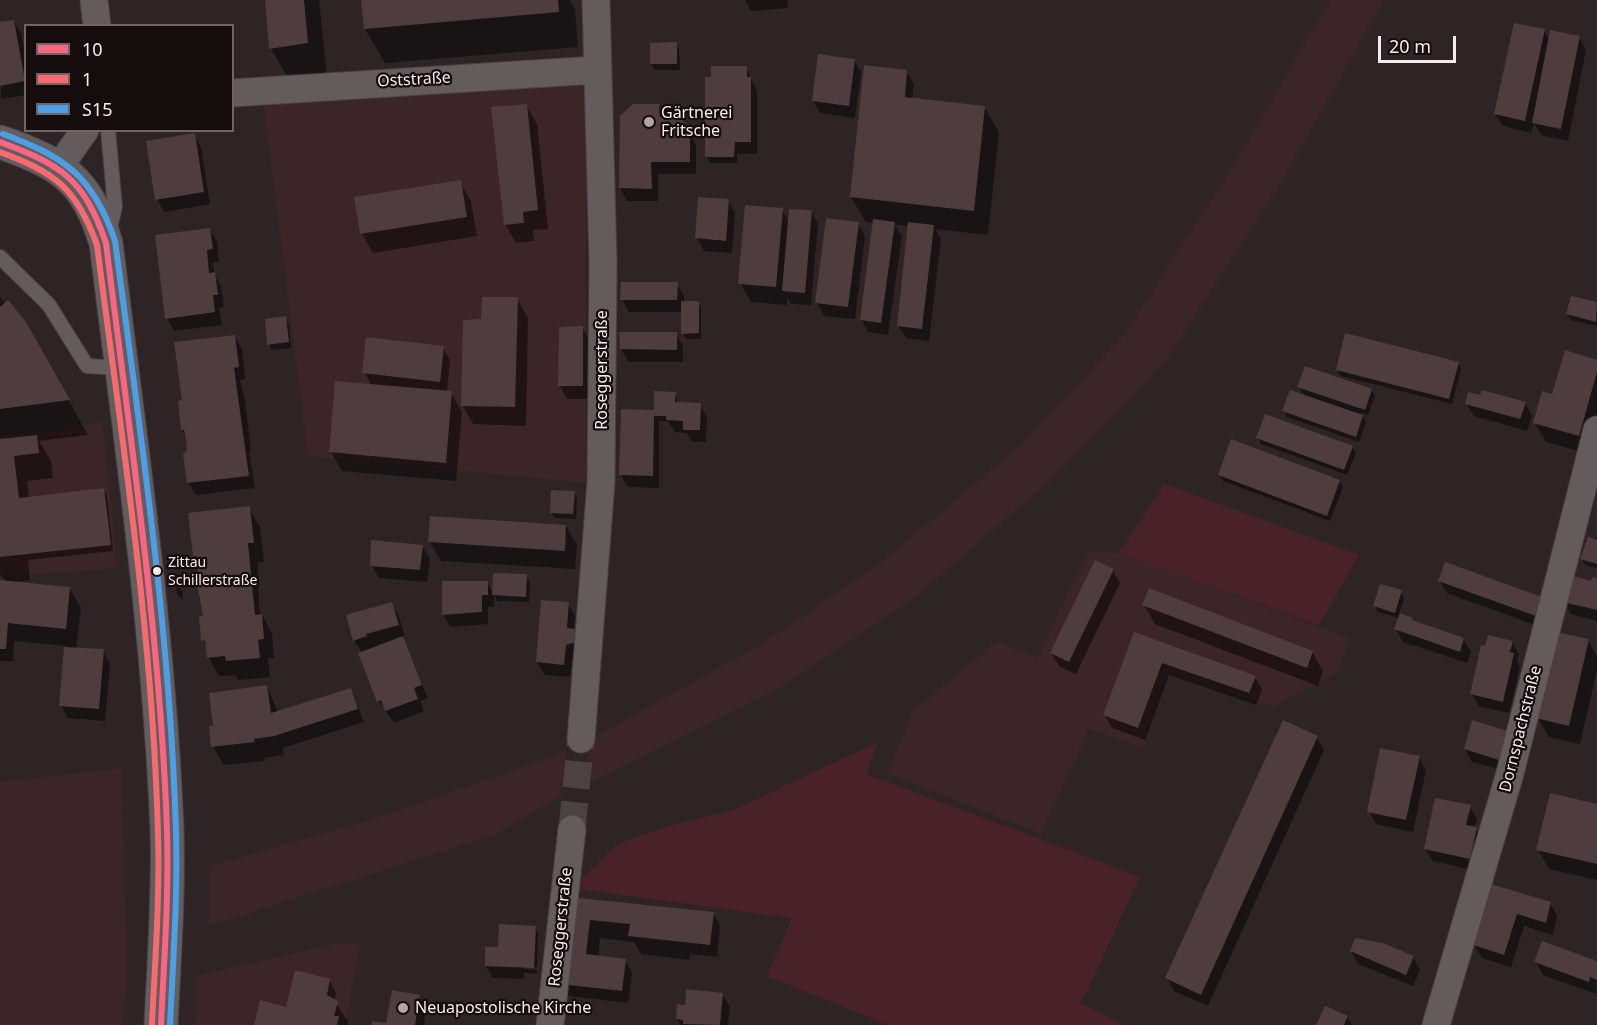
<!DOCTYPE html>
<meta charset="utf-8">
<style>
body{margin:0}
#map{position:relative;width:1597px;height:1025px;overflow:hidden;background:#2e2426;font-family:"Noto Sans",sans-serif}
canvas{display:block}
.legend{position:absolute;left:24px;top:24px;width:210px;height:108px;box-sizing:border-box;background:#140c0d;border:2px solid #6f6566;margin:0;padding:8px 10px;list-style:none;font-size:18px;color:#f8ebec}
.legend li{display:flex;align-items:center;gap:12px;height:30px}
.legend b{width:30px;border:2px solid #6f6566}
.scale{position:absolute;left:1378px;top:36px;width:78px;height:27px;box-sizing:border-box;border:3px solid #f8ebec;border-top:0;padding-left:8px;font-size:18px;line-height:21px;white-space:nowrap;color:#f8ebec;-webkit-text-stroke:4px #140c0d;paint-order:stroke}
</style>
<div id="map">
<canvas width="1597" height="1025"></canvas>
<ul class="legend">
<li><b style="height:8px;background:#fa6682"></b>10</li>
<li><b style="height:8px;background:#f76a6d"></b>1</li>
<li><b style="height:8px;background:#4d9ee5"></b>S15</li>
</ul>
<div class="scale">20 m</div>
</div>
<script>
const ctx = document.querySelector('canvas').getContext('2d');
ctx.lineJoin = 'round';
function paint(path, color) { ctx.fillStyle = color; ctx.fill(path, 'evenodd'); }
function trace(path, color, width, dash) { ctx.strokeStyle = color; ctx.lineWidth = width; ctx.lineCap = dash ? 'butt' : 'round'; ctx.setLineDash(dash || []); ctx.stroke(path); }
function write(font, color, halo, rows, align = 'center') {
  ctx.font = font + ' "Noto Sans",sans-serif'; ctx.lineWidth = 4.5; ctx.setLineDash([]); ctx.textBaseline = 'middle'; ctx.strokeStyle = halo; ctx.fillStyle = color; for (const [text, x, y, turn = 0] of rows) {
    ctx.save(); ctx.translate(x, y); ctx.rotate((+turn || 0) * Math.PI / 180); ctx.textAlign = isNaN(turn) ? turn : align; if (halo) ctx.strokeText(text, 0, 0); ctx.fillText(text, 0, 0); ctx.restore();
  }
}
paint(new Path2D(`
 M1330,0H1384L1283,180L1168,358L1054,477L913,599L783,686L584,785L589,740L763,643L879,564L1021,445L1123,336L1238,158Z
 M586,80V483L308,456L263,100Z
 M103,423L117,568L0,577V436Z
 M1089,551L1119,553L1350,638L1338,672L1274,707L1166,674L1142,747L1089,729L1041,834L887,773L913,711L996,642L1037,658Z
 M566,752L561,796L494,835L209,926V866L368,821Z
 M122,768L127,977L123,1025H0V782Z
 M335,944H360L345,1025H196L195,976Z`), '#3c2528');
paint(new Path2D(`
 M1165,484L1359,555L1319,625L1119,553Z
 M878,742L866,774L1140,877L1088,989L1079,1003L1124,1025H889L767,976L792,918L573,888L618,844L666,827L736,809Z`), '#492229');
paint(new Path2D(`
 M266,0H319L327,77L291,83L271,49Z
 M363,0H570L575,9L578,47L385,63L365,29Z
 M745,0H787L788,8L751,11Z
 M14,21L21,34L26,59V95L1,99L0,24Z
 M1544,31L1550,40L1579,37L1586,50L1568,141L1541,135L1534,123L1531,133L1503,126L1495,114Z
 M651,44H676L679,50L680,70H655L651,64Z
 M854,60L861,73L855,118L820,113L813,101Z
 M746,68L757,91V154H737V163H710L707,157Z
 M906,71L914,84L912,100L984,107L999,132L988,235L935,229L941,239L929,341L906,338L898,325L909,226L895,225L902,236L888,335L868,332L861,319L874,223L866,222L851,197Z
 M526,105L537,124L548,229L533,230L534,241L516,243L505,224Z
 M658,105L666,119L685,124L692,137L696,146V174H658V201H627L620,188Z
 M194,135L201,147L210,204L164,212L157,199Z
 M460,182L471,201L477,236L373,253L362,234L356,199Z
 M728,201L735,213L732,253L704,251L697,238Z
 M782,210L790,223L811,211L818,224L811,305L791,304L787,297V305L751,302L740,283Z
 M858,223L865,236L855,319L824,316L817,303Z
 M210,230L217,242L219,262L213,263L214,274L221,286L224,307L219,308L222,325L174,331L167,318Z
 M677,284L684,296V303L698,302L701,308V339H686L683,333V312H629L622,299Z
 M0,297L45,358L88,435L39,441L51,461L53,478L27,481L29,498L103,490L107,495L113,551L28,560L30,580L15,582L70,589L81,608L76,649L103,651L110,664L105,721L68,718L61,705L66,646L14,641L13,661H0V581L8,582L0,575Z
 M1572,298L1597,304V326L1571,320L1568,314Z
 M517,299L528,318L526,426L473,424L462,405L483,320Z
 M285,318L289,324L291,348L272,350L269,344Z
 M582,328L590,340V399H567L560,386Z
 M676,333L683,346V362H628L621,349Z
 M235,337L242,349L245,379L240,380L245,401L251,451L249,452L255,488L196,495L188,482L187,438L182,430L184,402Z
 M443,348L450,360L447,392L451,393L462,412L456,481L342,471L331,452L372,386L364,372Z
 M1597,361V428L1590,454L1546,442L1535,423L1553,396Z
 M1458,363L1461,369L1452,404L1341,376L1337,370Z
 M1299,387L1371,390L1375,396L1368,415L1360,412L1366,422L1359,442L1287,417L1284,411L1305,396Z
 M675,393L678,404L700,405L707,417L706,442H692L687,433L675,432L668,421H659V488L628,487L621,475L653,411Z
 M1482,397L1525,403L1532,416L1527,431L1474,416L1467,404Z
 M1258,438L1352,447L1356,453L1347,475L1261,444Z
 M1219,475L1339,481L1343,487L1330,521L1223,481Z
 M574,492L577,498L576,519L555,518L551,512Z
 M249,508L260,527L264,562H258L259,609L272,634L274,658H268L270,677L238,680L235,675L219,676L208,657L200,617H204L199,596V566L195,556Z
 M566,526L577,545L575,569L441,561L430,542Z
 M1597,541V568L1585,565L1582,559Z
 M423,547L430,559L427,582L379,578L372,566Z
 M1113,570L1120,583L1076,674L1059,666L1051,653Z
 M526,576L530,582L529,602L497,601L494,595V607H488V624L450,627L443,614L487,582L494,595Z
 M1597,580V621L1571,614L1564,601Z
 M1440,581L1541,599L1543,628L1447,593Z
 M176,585L182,591L183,600L177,594Z
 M1401,592L1404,598L1399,614L1414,622L1463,639L1471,652L1467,663L1403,642L1396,629L1400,618L1378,612L1375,606Z
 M568,603L575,616L574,630L583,654L572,658L570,677L545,675L537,662Z
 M391,604L399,616L405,638H402L428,698L420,701L424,711L394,723L379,701L362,653L354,640Z
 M1144,605L1312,652L1323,671L1318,686L1155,624Z
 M1135,634L1255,677L1262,690L1256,705L1169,675L1145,740L1112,728L1105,715Z
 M1588,641L1597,656V670L1580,744L1549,737L1538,718Z
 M1512,642L1519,654L1517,662L1520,667L1509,713L1479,706L1471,693Z
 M267,687L278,712L351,689L364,722L283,748L284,755L264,758L265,761L224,765L213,747L215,727Z
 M1507,732L1506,771L1472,762L1465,749Z
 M1317,738L1324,750L1208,1006L1174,991L1167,978Z
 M1419,757L1426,770L1413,832L1376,824L1369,811Z
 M1597,805V880L1549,869L1538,850Z
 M1470,807L1477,819L1475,828L1483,841L1477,871L1433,861L1425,849Z
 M1492,886L1550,903L1557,916L1553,935L1524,926L1511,967L1482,958L1474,945Z
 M570,898L713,913L720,926L717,957L690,954L689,960L641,954L634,942L600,938L598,957L625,960L632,973L628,1003L569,996L562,984Z
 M535,927L538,933L537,967L524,966V969L537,970V974L524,973V979L493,978L486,966L499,949Z
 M1351,951L1413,957L1420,970L1413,986L1358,964Z
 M1536,962L1597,963L1596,994L1543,975Z
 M329,980L336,993L334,1001L348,1021L347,1025H256Z
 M722,994L730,1007L728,1025H681L677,1019L686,1006Z
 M419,996L426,1009L424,1025H373H387Z
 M1347,1017L1352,1025H1318Z`), '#0007');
paint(new Path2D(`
 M265,0H304L308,43L269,49Z
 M361,0H558L559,12L364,29Z
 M14,20L25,81L0,86V22Z
 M1514,23L1545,29L1525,121L1494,114Z
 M1550,30L1580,36L1561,129L1532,123Z
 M677,42V64H650V43Z
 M818,54L855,59L849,106L812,101Z
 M864,65L907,70L905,97L985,106L974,211L850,197Z
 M711,66H747V77H751V142H735L734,157H705V77H711Z
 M527,104L538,210L523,212L524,223L504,225L491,107Z
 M633,104H659L660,117H679L686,123V132H690V162H651L652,189L619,188L620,116Z
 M195,133L204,192L155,200L146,141Z
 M461,180L467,217L360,234L354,197Z
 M698,197L729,199L726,241L695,238Z
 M745,205L783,208L776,287L738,284Z
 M789,209L812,210L805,293L782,291Z
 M826,218L859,222L848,307L815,303Z
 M873,219L895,222L881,323L860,320Z
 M908,222L934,225L922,329L897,326Z
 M210,228L213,249L207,250L209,273L215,272L218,295H213L215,312L165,319L155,235Z
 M621,282H678L677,300H620Z
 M1571,296L1597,302L1596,322L1566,314Z
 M482,297H518L515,407L461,406L463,320L481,319Z
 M8,300L26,322L70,400L0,409V307Z
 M681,301H699V333L681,334Z
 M286,316L289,342L267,345L265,319Z
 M583,326V386H558L559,327Z
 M619,332H677V350L620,349Z
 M1345,333L1459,362L1449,399L1336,370Z
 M235,335L239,367L234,368L249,476L187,483L183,454L187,450L186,440L184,430H181L178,401L182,400L174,342Z
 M366,337L444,346L440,382L362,373Z
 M1565,350L1597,360V372L1579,436L1533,423L1542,391L1552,394Z
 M1305,366L1372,389L1365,410L1297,387Z
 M335,381L452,391L446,463L329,452Z
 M1290,390L1363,415L1356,437L1282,411Z
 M1482,390L1526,402L1520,419L1465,404L1468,392L1480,395Z
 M654,391L676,392L675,402L701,403L700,430H683V421L666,420V416H654L653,476L619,475L621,409L654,410Z
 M1265,414L1353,446L1344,470L1256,438Z
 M37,435L39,453L14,456L19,498L104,488L111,545L0,557V439Z
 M1231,439L1340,480L1327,516L1218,475Z
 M551,490L575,491L573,514L550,513Z
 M250,506L254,543H248L255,615L262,614L264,639L258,640L260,658L226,661L225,656L207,658L205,640L201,641L199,616H203L196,579L199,578L196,556H193L188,513Z
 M430,516L566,525L565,551L428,542Z
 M1588,537L1597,540V564L1580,559Z
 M371,540L423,545L420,570L370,566Z
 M1095,560L1114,569L1069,662L1050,653Z
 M1445,562L1542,597L1536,616L1438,581Z
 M493,573L527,574L526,597L492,595Z
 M1569,575L1591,581L1592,577L1597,578V610L1562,602Z
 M0,580L70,587L66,629L8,623L6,649H0Z
 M442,581H488V595H482V612L442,615Z
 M1380,584L1402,590L1395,613L1373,606Z
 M1149,588L1313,651L1307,668L1142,605Z
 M541,600L569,602L567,628L577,629L576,642L566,645L564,665L536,662Z
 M392,602L399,625L366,634L367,636L353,641L346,615Z
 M1400,613L1413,618L1412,620L1464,638L1460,652L1394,629Z
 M1134,632L1256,676L1249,693L1162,663L1138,728L1103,715Z
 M1556,632L1589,639L1569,726L1536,718Z
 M1488,635L1513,641L1510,652L1514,653L1503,702L1470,694L1481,645L1485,646Z
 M403,636L422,685L414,688L418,699L385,711L381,700L377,702L358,653Z
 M64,647L104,649L99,709L59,706Z
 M267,685L271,713L351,688L358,709L274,736L254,739L255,742L211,747L209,726H213L209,693Z
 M1283,720L1318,736L1201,995L1165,978Z
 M1472,720L1508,731L1499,760L1464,749Z
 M1380,748L1420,756L1406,820L1367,812Z
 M1550,793L1597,804V864L1536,850Z
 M1435,798L1471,805L1466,825L1477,827L1470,859L1424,849Z
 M1491,884L1551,902L1546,923L1517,914L1504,955L1473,945Z
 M569,897L714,912L710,945L628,936L630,924L590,920L586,954L626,959L622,991L560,984Z
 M499,924L536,926L534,968L485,966V947H498Z
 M1355,938L1383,943L1414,956L1406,975L1350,951Z
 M1542,941L1597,961V980L1590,977L1589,982L1534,962Z
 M295,970L330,979L327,995L338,1001L334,1016H339L337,1025H254L260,1000L286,1007Z
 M686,989L723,993L720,1025L683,1024V1020L676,1019L677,1004L685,1005Z
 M392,990L420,995L415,1025H372V1021L386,1023Z
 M1325,1006L1348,1016L1344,1025H1316Z`), '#4e3c3f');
trace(new Path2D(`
 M572,829L581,739`), '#4c4244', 27, [27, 14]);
const lane = new Path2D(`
 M108,130L115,207L109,232
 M0,257L49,305L87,366L121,368`);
const street = new Path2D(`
 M94,0L97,26
 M232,93L596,70
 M59,167L85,130
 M581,739L601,482L603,262L596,0
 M550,1025L572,829
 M1436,1025L1509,777L1597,430`);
const secondary = new Path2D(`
 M0,142C62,164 86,178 106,243C130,438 159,633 167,830C169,894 164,961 161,1025`);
trace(lane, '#4b4244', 16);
trace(street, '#4b4244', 29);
trace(secondary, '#4b4244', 35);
trace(lane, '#645b5c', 14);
trace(street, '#645b5c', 27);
trace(secondary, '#615e60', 33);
trace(new Path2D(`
 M0,142C62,165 84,179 106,243C130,438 160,633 167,830C169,895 164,960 161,1025`), '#fa6682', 6);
trace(new Path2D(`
 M0,152C55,172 77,189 97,245C122,440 153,637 158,834C160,897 155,961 152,1025`), '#f76a6d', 6);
trace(new Path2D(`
 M3,134C65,157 93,176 115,241C141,436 170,634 176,831C178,895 173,960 170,1025`), '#4d9ee5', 6);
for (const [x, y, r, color] of [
 [649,122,6,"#b1a5a7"],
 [157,571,5,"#f8ebec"],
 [403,1008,6,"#b1a5a7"]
]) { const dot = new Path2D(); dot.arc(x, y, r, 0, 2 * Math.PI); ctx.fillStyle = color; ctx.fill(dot); trace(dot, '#140c0d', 2); }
write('14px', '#f8ebec', '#140c0d', [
 ["Zittau",168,563],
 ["Schillerstraße",168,581]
], 'left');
write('16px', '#f8ebec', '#140c0d', [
 ["Oststraße",414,80,-3],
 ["Roseggerstraße",602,370,-90],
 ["Dornspachstraße",1521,729,-76],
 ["Roseggerstraße",561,927,-84]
]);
write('16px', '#f8ebec', '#140c0d', [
 ["Gärtnerei",661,113],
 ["Fritsche",661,131],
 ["Neuapostolische Kirche",415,1008]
], 'left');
</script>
